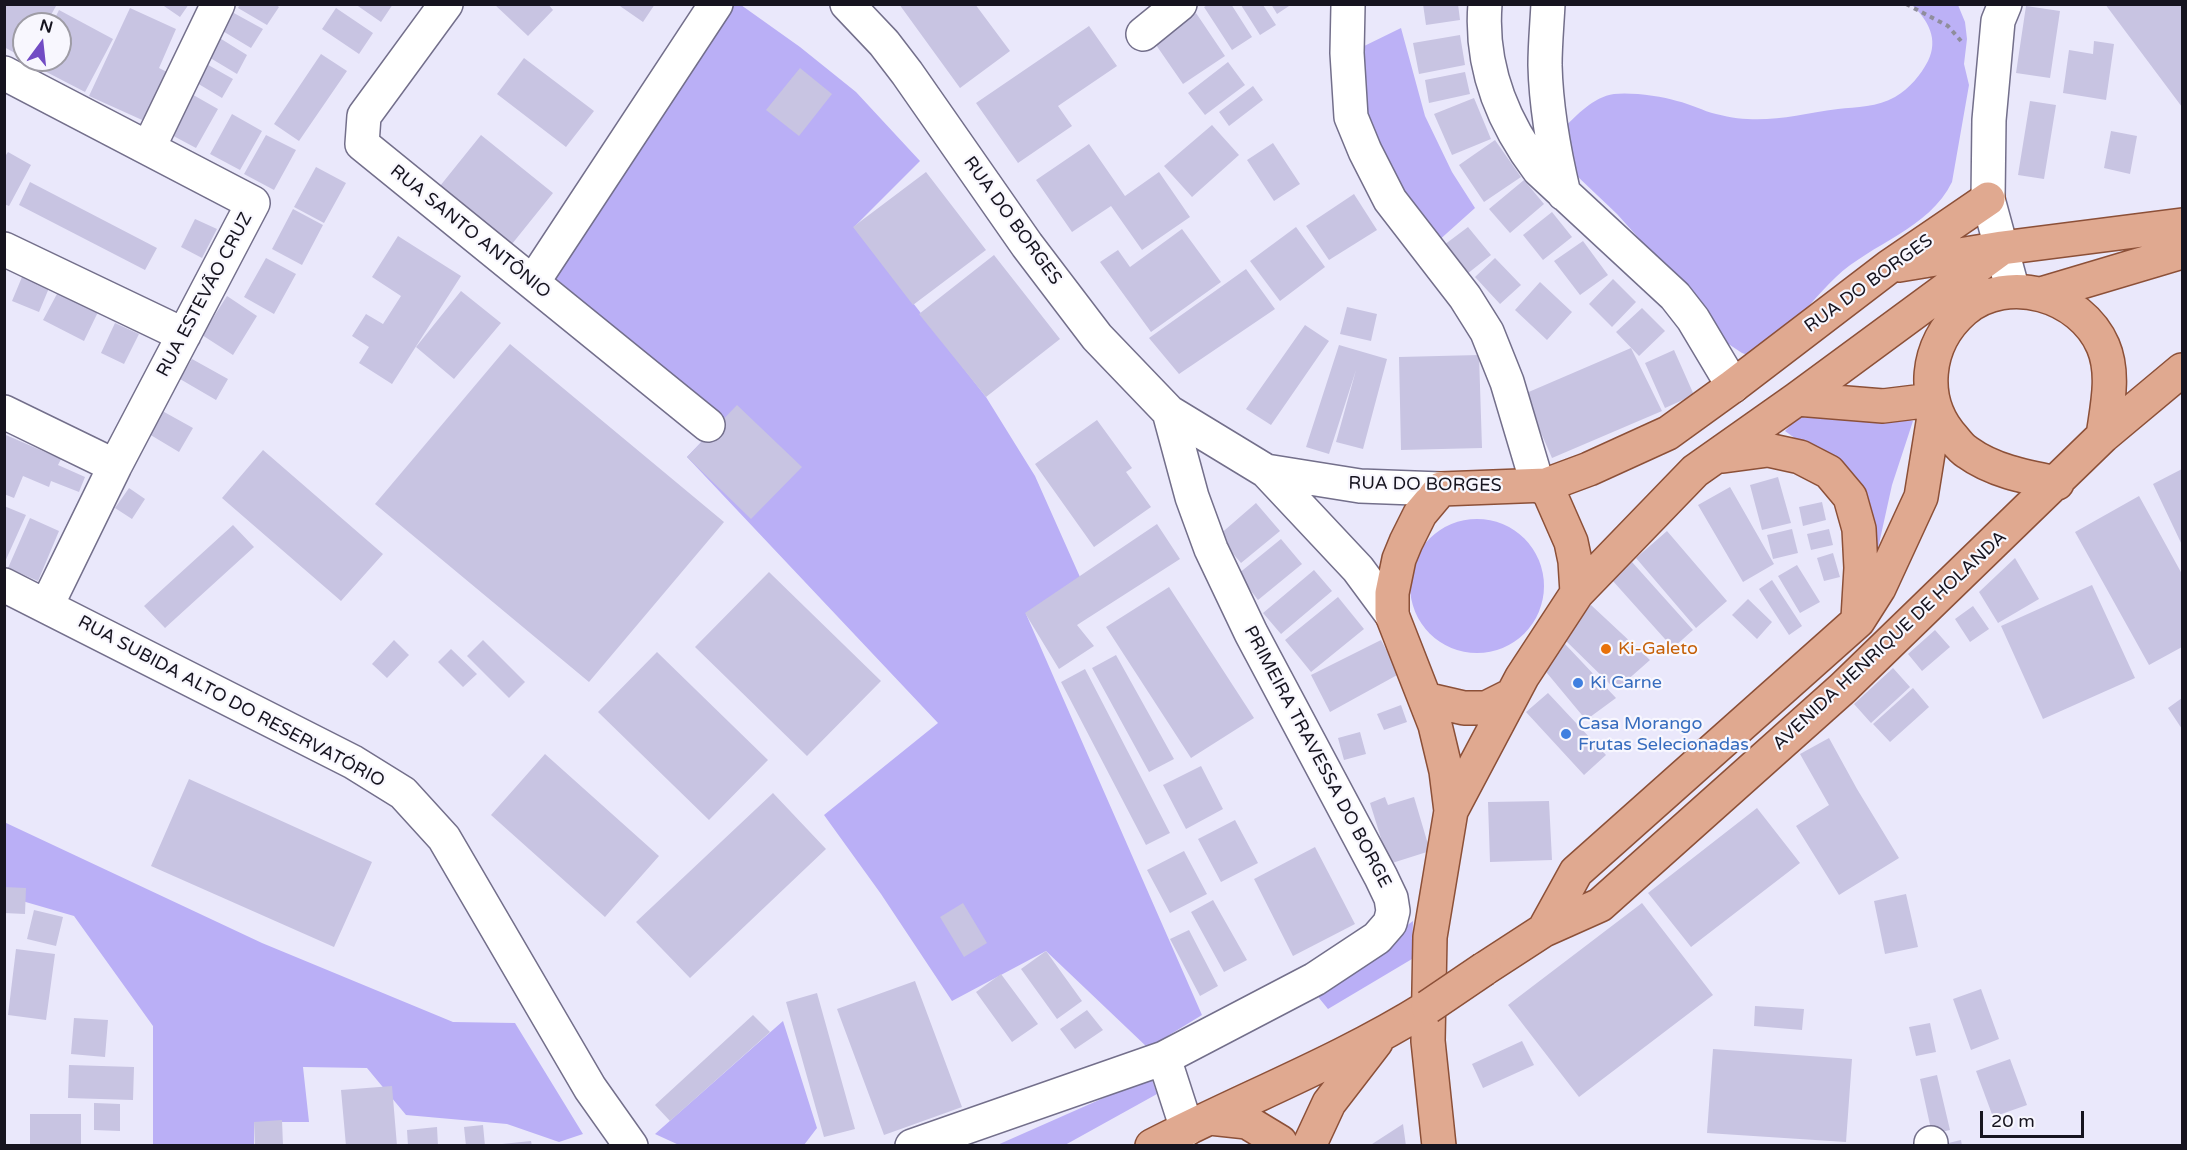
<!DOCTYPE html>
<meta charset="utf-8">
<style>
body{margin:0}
#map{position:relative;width:2187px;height:1150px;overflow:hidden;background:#eae8fb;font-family:"Varela Round",sans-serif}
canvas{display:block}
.frame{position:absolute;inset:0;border:6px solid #16141f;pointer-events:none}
.north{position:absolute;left:12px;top:12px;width:60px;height:60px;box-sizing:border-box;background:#f8f7fe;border:2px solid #9e9ca5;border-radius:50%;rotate:15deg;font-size:16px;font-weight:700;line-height:24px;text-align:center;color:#16141f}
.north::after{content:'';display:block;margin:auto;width:21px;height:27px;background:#724cc4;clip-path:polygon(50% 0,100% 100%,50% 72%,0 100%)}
.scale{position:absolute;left:1980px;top:1111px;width:104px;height:27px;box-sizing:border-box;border:3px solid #16141f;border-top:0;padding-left:8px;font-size:18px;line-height:21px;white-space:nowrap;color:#16141f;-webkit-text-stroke:4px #f8f7fe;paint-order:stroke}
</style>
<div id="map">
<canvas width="2187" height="1150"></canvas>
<div class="frame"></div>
<div class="north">N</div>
<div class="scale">20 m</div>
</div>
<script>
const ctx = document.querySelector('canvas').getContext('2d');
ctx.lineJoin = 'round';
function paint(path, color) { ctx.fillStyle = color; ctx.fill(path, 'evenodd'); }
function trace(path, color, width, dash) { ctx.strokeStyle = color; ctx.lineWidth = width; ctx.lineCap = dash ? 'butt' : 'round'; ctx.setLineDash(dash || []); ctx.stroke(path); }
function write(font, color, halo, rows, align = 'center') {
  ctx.font = font + ' "Varela Round",sans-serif'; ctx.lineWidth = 4.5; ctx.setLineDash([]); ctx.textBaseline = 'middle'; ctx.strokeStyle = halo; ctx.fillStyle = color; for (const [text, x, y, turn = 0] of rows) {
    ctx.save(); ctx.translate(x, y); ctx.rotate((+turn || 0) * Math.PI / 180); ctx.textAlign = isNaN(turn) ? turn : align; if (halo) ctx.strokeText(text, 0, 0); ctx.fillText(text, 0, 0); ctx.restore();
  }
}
paint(new Path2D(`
 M1912,5H1958L1965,22L1967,39L1964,64L1969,85L1952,182C1929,229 1872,243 1836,277C1818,294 1803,314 1785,330C1775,340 1763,348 1753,357L1742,353L1727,343L1679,283L1617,214L1577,176L1565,144L1563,129C1577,115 1593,97 1614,94C1631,92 1661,96 1677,101C1691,104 1703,111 1716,114C1762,126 1793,115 1838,109C1856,107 1878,107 1895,97C1910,88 1920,76 1928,61C1939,39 1928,20 1912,5Z
 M1401,28L1425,116L1452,172L1475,208L1437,242L1404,208L1366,130L1354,51Z
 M1807,408L1892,415L1913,421L1892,485L1877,553L1833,466L1785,431Z
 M1410 586a67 67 0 1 1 134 0a67 67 0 1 1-134 0Z
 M1151,1077L1157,1094L1065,1145L995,1146Z`), '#bcb1f6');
paint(new Path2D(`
 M731,5H741L800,47L856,92L920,161L854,227L986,397L1035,476L1080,577L1026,614L1202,1015L1148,1048L1046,951L952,1001L881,894L824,815L938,723L687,457L724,418L554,277Z
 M4,822L262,943L453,1022L515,1023L583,1134L559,1142L507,1124L406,1115L367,1068L303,1067L309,1122H254V1145H153V1026L74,916L5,896Z
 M1413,921L1412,959L1328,1009L1319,998L1317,992Z
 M783,1021L817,1128L804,1145H679L655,1134Z`), '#baaff6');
paint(new Path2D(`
 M4,4L56,6L46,24H24V58L4,47Z
 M161,4H189L180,17Z
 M240,4H275L279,7L267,25L238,8Z
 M355,4H393L381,22Z
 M494,4H548L553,10L528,36Z
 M617,4H655L643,22Z
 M899,4H975L1010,51L960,88Z
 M1209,4H1231L1252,37L1232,50L1204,7Z
 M1271,4H1292L1277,14Z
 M1423,4H1458L1460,20L1426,25Z
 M2105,4H2182V107Z
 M1241,5H1263L1276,25L1260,35Z
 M2026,6L2060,11L2050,78L2016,73Z
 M130,8L176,29L159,68L173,75L151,124L89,96Z
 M336,8L373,33L359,54L322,29Z
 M59,10L113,39L85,92L31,64L33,60H60V24H52Z
 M232,12L263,29L251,48L221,30Z
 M1196,13L1225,56L1183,84L1154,42Z
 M1089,26L1117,66L1058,106L1072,126L1018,163L976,103Z
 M1460,35L1465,65L1419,74L1413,43Z
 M218,37L247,55L237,74L207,56Z
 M2094,41L2114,44L2106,100L2063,93L2069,50L2093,54Z
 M321,54L347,71L299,141L274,124Z
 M524,58L594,111L566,147L497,94Z
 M203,62L233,79L222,98L192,80Z
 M1228,62L1245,85L1205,115L1188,93Z
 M800,68L832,94L799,136L766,110Z
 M1465,72L1470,94L1429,103L1425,80Z
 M1253,86L1263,100L1229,126L1219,112Z
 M188,92L218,109L196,148L166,132Z
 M1474,98L1491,139L1452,155L1434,114Z
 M2030,101L2056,105L2044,179L2018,175Z
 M232,114L262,131L240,170L210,154Z
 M1212,125L1239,155L1192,197L1164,166Z
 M2111,131L2137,136L2130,174L2104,168Z
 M266,135L296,150L274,190L244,174Z
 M481,135L553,193L512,244L440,186Z
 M1495,140L1521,177L1484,202L1459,165Z
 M1273,143L1300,184L1274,201L1247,160Z
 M1089,144L1125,196L1159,172L1190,217L1142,250L1111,206L1072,232L1036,180Z
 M8,152L31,165L9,206L4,204V158Z
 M316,167L346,183L324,223L294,207Z
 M926,172L986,250L913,305L853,227Z
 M1524,180L1544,204L1510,233L1489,209Z
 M30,182L157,248L145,270L19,205Z
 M1354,194L1377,230L1329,260L1306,226Z
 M293,209L323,225L302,265L272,249Z
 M1552,212L1572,237L1543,260L1523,235Z
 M195,219L217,229L202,258L181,247Z
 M1296,227L1325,267L1280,301L1250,261Z
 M1468,227L1491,255L1467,274L1444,245Z
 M1182,229L1221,282L1151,332L1100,262L1118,250L1130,267Z
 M398,236L461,276L392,384L359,363L369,347L352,336L366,314L383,324L401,296L372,277Z
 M1583,241L1608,275L1580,295L1554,261Z
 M994,255L1060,339L986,397L919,314Z
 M266,258L296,274L274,314L244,297Z
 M1495,258L1521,285L1500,304L1475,277Z
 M27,265L54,276L39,312L12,301Z
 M1246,269L1275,309L1179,374L1149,338Z
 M1613,279L1636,302L1612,327L1589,304Z
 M1540,282L1572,312L1547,340L1515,310Z
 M461,291L501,323L454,379L416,347Z
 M58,292L98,312L84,341L43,320Z
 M227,296L257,316L233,355L202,335Z
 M1347,307L1377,314L1371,341L1340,334Z
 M1642,308L1665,331L1639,356L1616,332Z
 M115,323L139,334L124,364L101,353Z
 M1305,325L1329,341L1271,425L1246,409Z
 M510,344L724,522L589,682L375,504Z
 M1339,345L1387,359L1363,449L1336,442L1356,370L1329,454L1306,447Z
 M1631,348L1662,411L1552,458L1524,394Z
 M1674,350L1694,395L1665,408L1645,363Z
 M1479,355L1482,448L1401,450L1399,357Z
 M192,359L228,379L216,400L180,379Z
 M737,405L802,467L751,519L687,457Z
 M157,408L193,428L179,452L144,431Z
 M1097,420L1132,468L1126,472L1151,507L1094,547L1035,464Z
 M6,435L61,459L58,465L85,477L79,492L51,481L49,487L23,476L14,498L4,494Z
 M263,450L383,554L341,601L222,498Z
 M2182,469V545L2153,484Z
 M1778,477L1791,523L1762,530L1750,485Z
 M1730,487L1774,564L1743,582L1698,505Z
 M129,488L145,499L132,519L115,508Z
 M2139,496L2182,574V647L2149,665L2075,532Z
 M1822,502L1826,520L1803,526L1799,507Z
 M1256,503L1280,531L1241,563L1218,536Z
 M4,506L26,515L4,564Z
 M30,518L59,531L38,581L8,568Z
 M1157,524L1180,559L1077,625L1094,646L1059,669L1025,613Z
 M233,525L254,547L165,628L144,606Z
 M1792,529L1798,553L1773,559L1767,535Z
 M1829,529L1833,545L1811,550L1807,534Z
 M1667,531L1727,601L1696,628L1636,558Z
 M1281,539L1302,564L1258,600L1238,574Z
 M1833,553L1840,577L1824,581L1817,558Z
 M2015,558L2039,599L1998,623L1979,592Z
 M1632,562L1693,630L1673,648L1612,580Z
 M1797,565L1820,602L1800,613L1778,576Z
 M1314,570L1332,591L1281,634L1263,613Z
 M769,572L881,681L807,756L695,647Z
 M1772,580L1802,626L1789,635L1759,589Z
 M2092,585L2135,678L2043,719L2001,626Z
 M1169,587L1254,718L1191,758L1106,627Z
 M1338,597L1364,629L1311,672L1285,640Z
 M1748,599L1772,622L1757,639L1732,615Z
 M1591,605L1650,660L1616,690L1563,638Z
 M1973,606L1989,629L1970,642L1955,619Z
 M1935,630L1950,647L1922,671L1908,654Z
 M394,640L409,655L387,678L372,664Z
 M483,640L525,682L509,698L467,656Z
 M1381,640L1399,674L1330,712L1311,675Z
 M1565,644L1616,698L1586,720L1542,667Z
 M451,649L477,674L463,687L438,662Z
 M657,652L768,760L709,820L598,712Z
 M1116,655L1174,759L1149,772L1092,668Z
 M1893,668L1910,687L1871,723L1854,704Z
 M1085,669L1170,833L1146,845L1061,682Z
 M1913,688L1929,707L1890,742L1873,724Z
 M1548,693L1606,755L1584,775L1526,712Z
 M2182,698V729L2168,708Z
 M1401,705L1407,722L1384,730L1377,714Z
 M1360,732L1366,754L1344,760L1338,738Z
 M1829,738L1857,789L1899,858L1839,895L1796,826L1829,805L1800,754Z
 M545,754L659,856L605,917L491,815Z
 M1201,766L1223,809L1186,829L1163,785Z
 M189,779L372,862L334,947L151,866Z
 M773,793L826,849L690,978L636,922Z
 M1385,797L1388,805L1414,797L1430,851L1389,864L1370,803Z
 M1549,801L1552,860L1490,862L1488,802Z
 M1757,808L1800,863L1691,947L1648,893Z
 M1235,820L1258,863L1221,882L1198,839Z
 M1315,847L1355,924L1293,956L1254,879Z
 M1184,851L1207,894L1170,913L1147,870Z
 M4,887L26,888L25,914L4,913Z
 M1906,894L1918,947L1885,954L1874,901Z
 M1213,900L1247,960L1224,972L1191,912Z
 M963,903L987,943L964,957L940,917Z
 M1642,903L1713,995L1579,1097L1508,1005Z
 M34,910L63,917L56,946L27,939Z
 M1189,930L1218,986L1200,996L1170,939Z
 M16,949L55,954L46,1020L8,1015Z
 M1046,951L1082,1001L1057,1019L1021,969Z
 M1001,974L1038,1024L1012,1042L976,992Z
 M915,981L962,1107L884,1135L837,1009Z
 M1981,989L1999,1039L1971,1050L1953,999Z
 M817,993L855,1129L824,1137L786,1002Z
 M1755,1006L1804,1009L1802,1030L1754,1026Z
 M1087,1010L1103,1030L1075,1049L1060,1029Z
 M753,1015L770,1032L670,1121L655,1105Z
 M74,1018L108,1020L105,1057L71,1054Z
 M1930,1023L1936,1052L1916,1056L1909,1027Z
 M1522,1041L1534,1065L1483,1088L1472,1064Z
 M1713,1049L1852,1059L1846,1142L1707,1133Z
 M2010,1059L2027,1105L1993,1117L1976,1071Z
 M69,1065L134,1067L133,1100L68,1098Z
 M1937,1075L1950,1130L1932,1134L1920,1079Z
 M392,1086L397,1146H346L341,1090Z
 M94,1103L120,1104V1131L94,1130Z
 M30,1114H81V1146H30Z
 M282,1120L283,1146H255L254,1122Z
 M1403,1124L1406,1146H1369Z
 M483,1125L485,1146H466L464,1127Z
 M437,1127L438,1146H408L407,1130Z
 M1961,1140L1962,1146H1940V1145Z
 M531,1141L532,1146H502V1144Z`), '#c8c4e2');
const minor = new Path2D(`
 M446,4L364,116L362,144L708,425
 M847,4L884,43L907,73L1027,245L1097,337L1169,412L1266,471L1360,486L1441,489
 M1485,4C1480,66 1502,121 1539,170L1675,296L1693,319L1733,386
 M1548,4C1547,24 1545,45 1545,65C1546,108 1554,152 1564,194
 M2005,4L1998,21L1989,120L1988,199L2013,291
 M1348,6L1347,53L1351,117L1365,151L1390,200L1465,297L1487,332L1507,382L1538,486
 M1143,34L1180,4
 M4,73L253,203L115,466L47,605
 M149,147L218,4
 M4,249L184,335
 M533,282L716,4
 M4,412L115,466
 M1266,471L1358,569L1392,615
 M4,585L353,762L403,793L444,838L590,1088L631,1146
 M1164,1058L1187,1129
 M1931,1143V1146
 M912,1146L1164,1058L1315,979L1377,938L1390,923L1393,911L1391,898L1381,877L1251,633L1211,549L1192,497L1169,412`);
const major = new Path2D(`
 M1899,265L2002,248L2182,225
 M2041,294L2182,252
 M1797,399L1883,406L1932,400
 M1723,456L1768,450L1800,457L1829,472L1850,497L1859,529L1861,568L1858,618
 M2057,483C2026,477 1993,471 1967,452C1962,449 1958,444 1954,439C1919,401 1925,344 1964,310C2008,273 2081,295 2103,346C2115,374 2107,407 2103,436
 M1546,485L1571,542L1575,561L1577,593
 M1425,699L1464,708H1486L1512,695
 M1451,811L1522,677L1577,593L1695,471L1797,399L2002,248
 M1544,930L1576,872L1858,621L1879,588L1921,497L1935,410
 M1484,969L1544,930L1600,905L1843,688L2103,436L2182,370
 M1210,1118L1247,1122L1280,1142
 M1152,1146C1243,1099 1340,1062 1428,1007
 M1309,1146L1329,1103L1376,1042
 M1439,1146L1428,1041L1430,937L1451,811L1446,771L1435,725L1392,615V593L1399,559L1406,542L1420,514L1441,489L1546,485L1589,469L1668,433L1733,386L1890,266L1988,199`);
trace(minor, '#736f8b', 36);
trace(major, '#8c5038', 36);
trace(new Path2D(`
 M1906,4L1948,26L1961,41`), '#8f8d9c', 4, [4.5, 4.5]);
trace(minor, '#fff', 33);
trace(major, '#e0a990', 33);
const majorBridge = new Path2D(`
 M1428,1007L1484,969`);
trace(majorBridge, '#8c5038', 36, []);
trace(majorBridge, '#e0a990', 33);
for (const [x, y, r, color] of [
 [1606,649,6,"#e8710a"],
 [1578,683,6,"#3f7fe0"],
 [1566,734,6,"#3f7fe0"]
]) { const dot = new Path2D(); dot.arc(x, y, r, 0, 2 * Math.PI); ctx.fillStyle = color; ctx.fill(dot); trace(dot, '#f8f7fe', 2); }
write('18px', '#16141f', '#f8f7fe', [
 ["RUA DO BORGES",1012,221,54],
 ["RUA SANTO ANTÔNIO",470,232,39],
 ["RUA DO BORGES",1869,284,-36],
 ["RUA ESTEVÃO CRUZ",205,295,-62],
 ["RUA DO BORGES",1425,485,1],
 ["AVENIDA HENRIQUE DE HOLANDA",1890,641,-43],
 ["RUA SUBIDA ALTO DO RESERVATÓRIO",231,702,28],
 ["PRIMEIRA TRAVESSA DO BORGE",1317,757,62]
]);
write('18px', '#c56008', '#f8f7fe', [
 ["Ki-Galeto",1618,649]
], 'left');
write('18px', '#366cbe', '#f8f7fe', [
 ["Ki Carne",1590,683],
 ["Casa Morango",1578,724],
 ["Frutas Selecionadas",1578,745]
], 'left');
</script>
